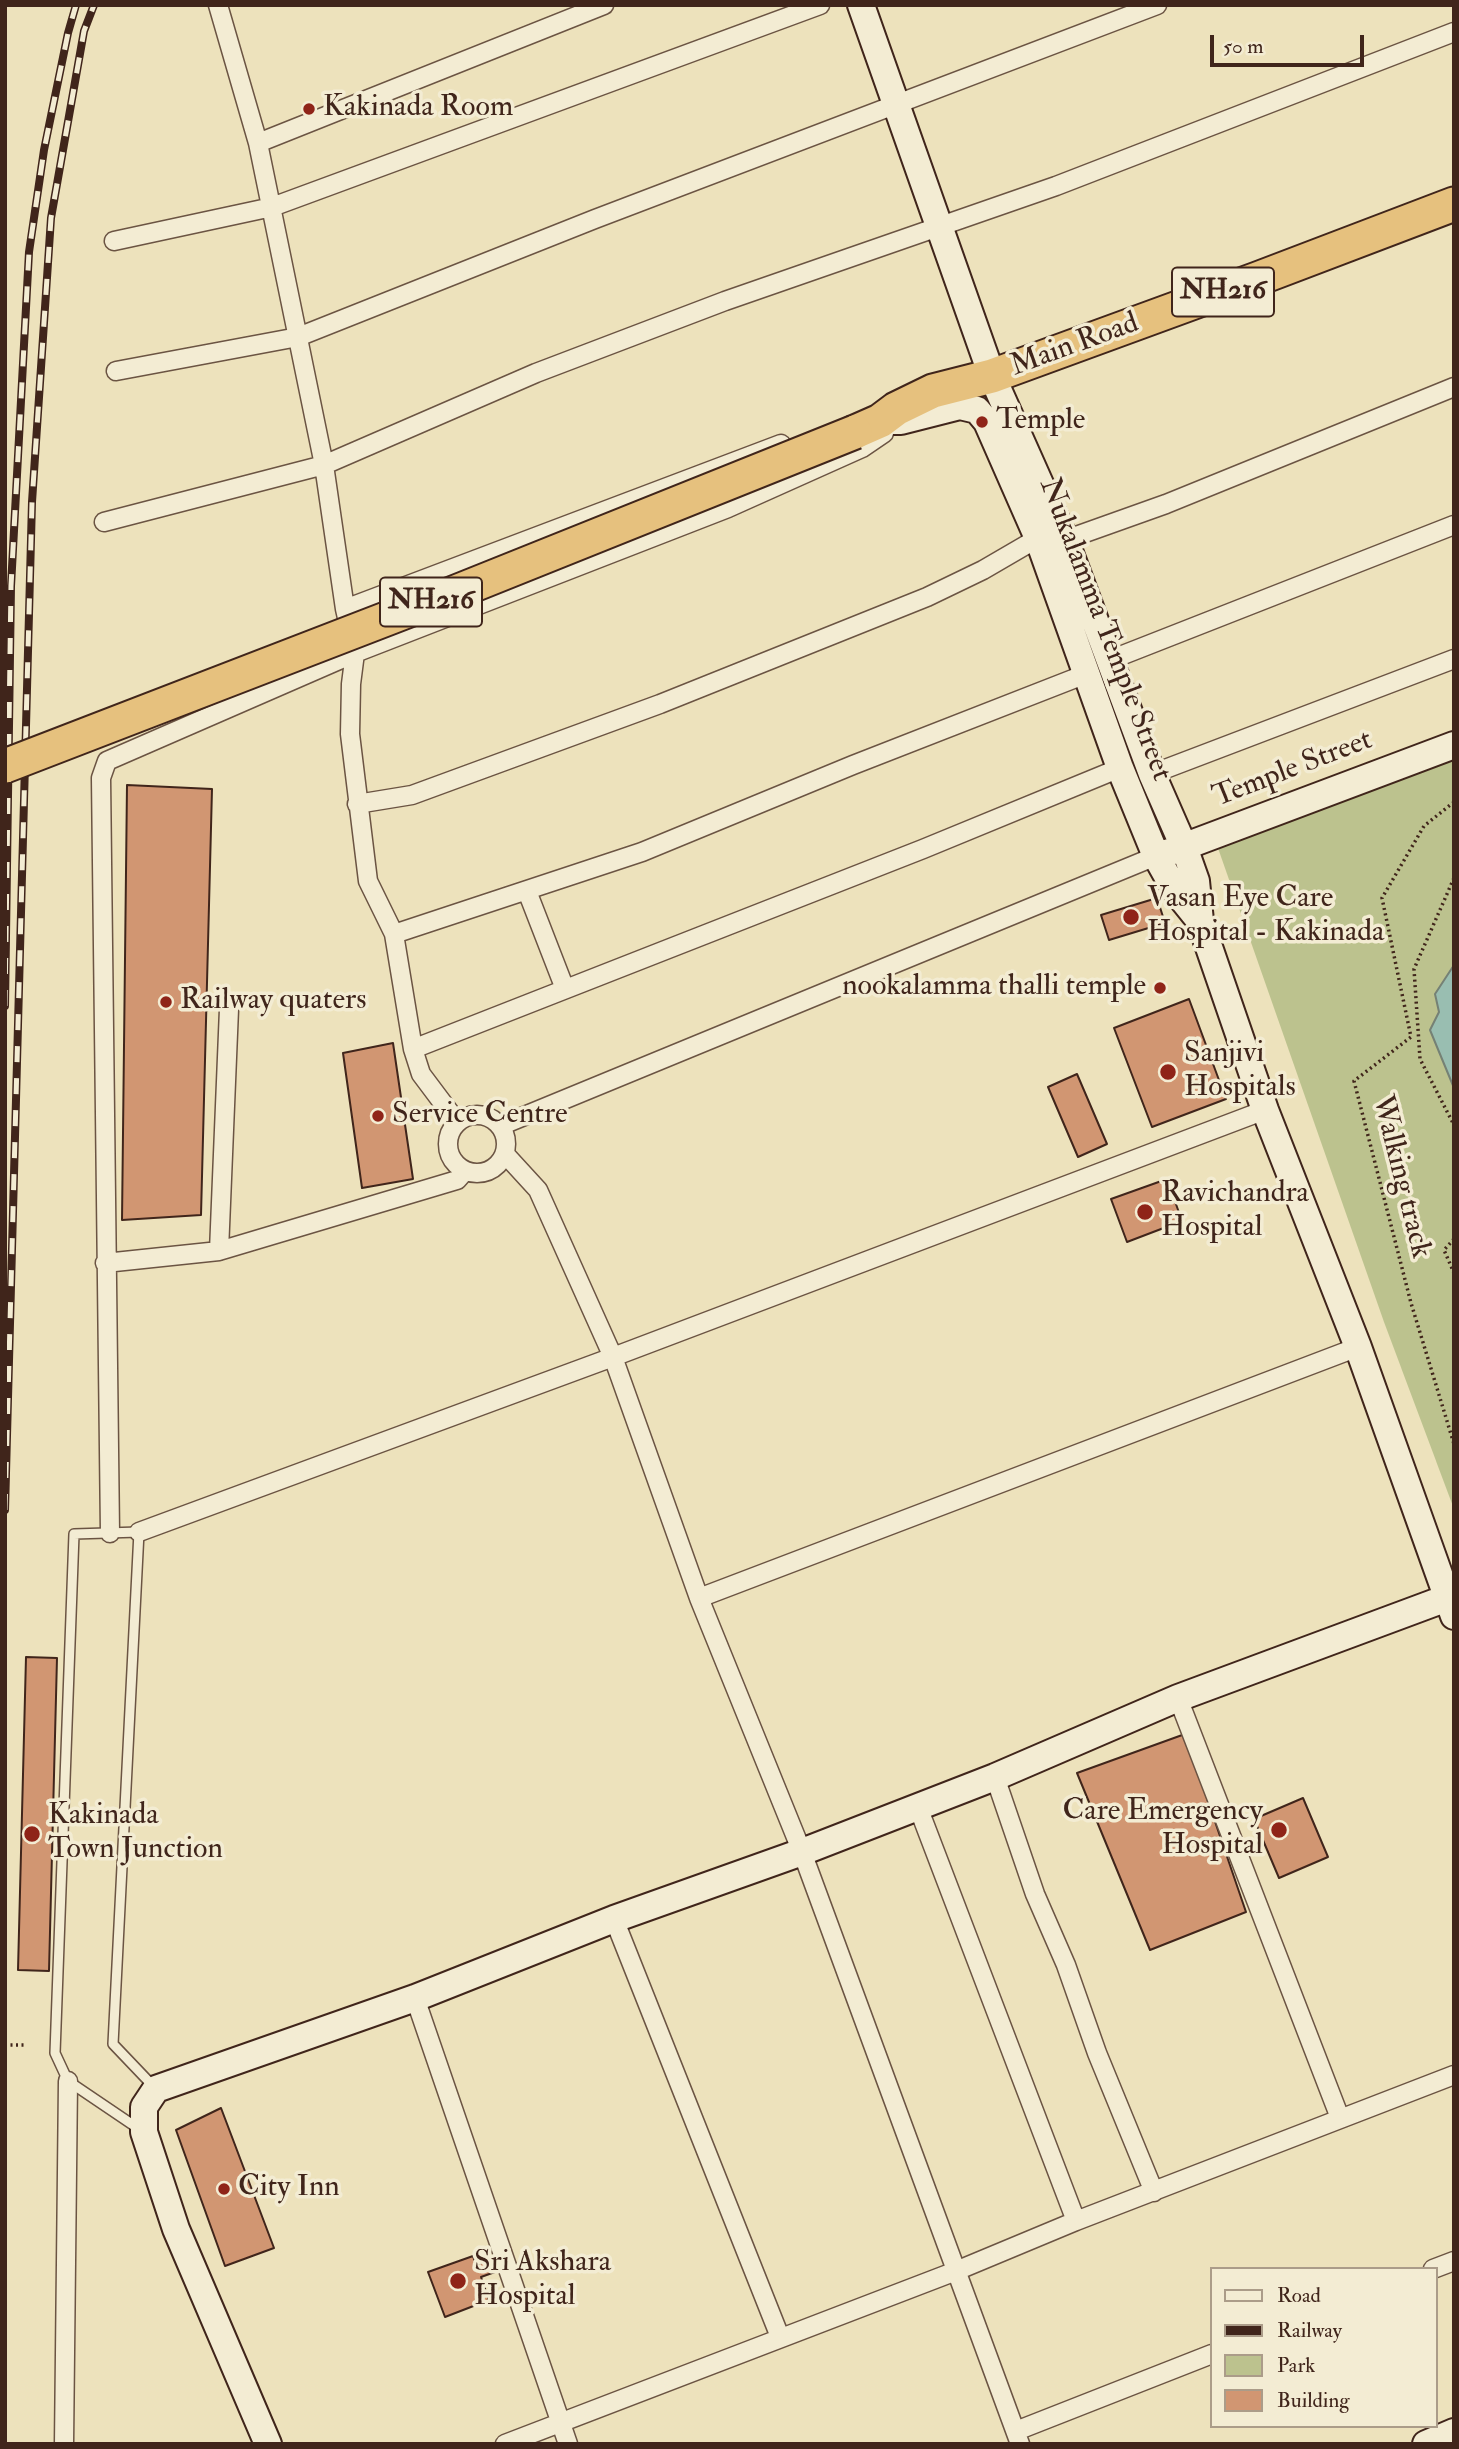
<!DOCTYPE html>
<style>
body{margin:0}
#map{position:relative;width:1459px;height:2449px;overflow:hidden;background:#ede2bc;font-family:"IM FELL Double Pica",serif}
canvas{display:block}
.frame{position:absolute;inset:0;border:7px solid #40251b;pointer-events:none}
.legend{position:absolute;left:1210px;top:2267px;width:228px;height:161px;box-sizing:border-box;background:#f3ecd3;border:2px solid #ab9c89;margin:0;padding:9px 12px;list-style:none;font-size:21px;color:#40251b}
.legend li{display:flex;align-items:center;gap:14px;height:35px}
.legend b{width:35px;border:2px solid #ab9c89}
.scale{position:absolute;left:1210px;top:35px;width:154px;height:32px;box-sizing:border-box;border:4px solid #40251b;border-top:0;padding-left:9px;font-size:21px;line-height:24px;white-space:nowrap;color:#40251b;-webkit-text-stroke:5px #f3ecd3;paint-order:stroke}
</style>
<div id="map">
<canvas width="1459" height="2449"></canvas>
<div class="frame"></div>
<ul class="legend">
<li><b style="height:9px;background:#f3ecd3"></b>Road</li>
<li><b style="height:9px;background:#40251b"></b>Railway</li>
<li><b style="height:19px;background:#bcc28e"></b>Park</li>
<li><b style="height:19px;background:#d19672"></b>Building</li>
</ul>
<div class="scale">50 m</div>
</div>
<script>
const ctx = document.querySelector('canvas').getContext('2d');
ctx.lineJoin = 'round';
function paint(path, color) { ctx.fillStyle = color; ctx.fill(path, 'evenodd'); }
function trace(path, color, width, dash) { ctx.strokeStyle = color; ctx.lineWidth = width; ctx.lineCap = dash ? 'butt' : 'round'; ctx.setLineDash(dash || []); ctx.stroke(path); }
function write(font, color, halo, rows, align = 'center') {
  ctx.font = font + ' "IM FELL Double Pica",serif'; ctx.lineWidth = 7; ctx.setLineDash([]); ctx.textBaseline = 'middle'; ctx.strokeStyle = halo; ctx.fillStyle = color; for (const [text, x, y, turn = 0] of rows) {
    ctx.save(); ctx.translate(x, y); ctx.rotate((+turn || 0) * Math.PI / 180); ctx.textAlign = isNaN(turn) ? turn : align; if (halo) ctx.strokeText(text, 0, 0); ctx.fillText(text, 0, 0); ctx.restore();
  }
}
paint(new Path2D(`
 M1454,753V1509L1384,1322L1212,831Z`), '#bcc28e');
const water = new Path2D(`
 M1454,965V1088L1430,1030L1439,1012L1435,994Z`);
paint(water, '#99beb1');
trace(water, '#758175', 2);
const building = new Path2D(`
 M127,785L212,789L201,1215L122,1220Z
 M1157,898L1165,923L1109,940L1101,915Z
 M1189,999L1226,1099L1152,1127L1114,1028Z
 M393,1043L413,1179L362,1188L343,1053Z
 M1077,1074L1107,1144L1078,1157L1048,1087Z
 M1167,1179L1182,1221L1127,1242L1111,1199Z
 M26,1657L57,1658L49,1971L18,1970Z
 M1185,1734L1246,1912L1150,1950L1077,1773Z
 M1303,1798L1328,1857L1279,1878L1254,1819Z
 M221,2108L274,2248L225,2266L176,2130Z
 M473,2256L476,2265L490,2260L495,2272L481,2277L489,2300L445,2317L428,2272Z`);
paint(building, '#d19672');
trace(building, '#40251b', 2);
const lane = new Path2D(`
 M139,2129L68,2081L55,2053L74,1534L139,1532L113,2044L154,2087`);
const street = new Path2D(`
 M218,5L258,143L324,465L345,609L355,653L351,684L350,734L368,881L394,934L413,1049L421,1074L457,1122
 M258,143L604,5
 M114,241L272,207L820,5
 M116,371L298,337L595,219L1157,5
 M104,522L324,465L536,373L725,301L1056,186L1454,32
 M1065,540L1166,504L1454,387
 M345,609L781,444
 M1110,660L1454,525
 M1152,774L1454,659
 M357,804L412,795L660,704L927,597L983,570L1038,538
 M527,891L565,989
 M394,934L642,852L853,765L1086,674
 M413,1049L923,849L1120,768
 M448 1144a29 29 0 1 1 58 0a29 29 0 1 1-58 0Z
 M500,1126L1156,856
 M505,1154L538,1190L613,1357L699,1598L802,1852L1020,2444
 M219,1251L229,1009
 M105,1263L219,1251L457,1180L465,1171
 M139,1532L613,1357L1265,1110
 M110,1533L101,778L107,761L355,653L728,508L862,448L884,433
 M699,1598L1358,1347
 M1178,1698L1340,2118
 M995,1777L1035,1894L1066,1965L1097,2053L1154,2192
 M918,1807L1076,2221
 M614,1919L780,2337
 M415,1998L568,2444
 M1433,2269L1454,2261
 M1016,2431L1212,2354
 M64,2444L68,2081
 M505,2444L956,2271L1076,2221L1454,2075`);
const secondary = new Path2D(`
 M861,5L992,376L1065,540L1152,774L1184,847L1196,881L1200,921L1265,1110L1358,1347L1454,1616
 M883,421H901L960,406L977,410L987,422L1038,538L1120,768L1156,856L1175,890L1200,921
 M1167,853L1454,745
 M268,2444L176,2229L144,2132V2107L156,2089L415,1998L614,1919L802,1852L995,1777L1178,1698L1447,1598
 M1426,2444L1454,2432`);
const highway = new Path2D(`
 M855,432L880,421L896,409L933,391L992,376L1257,279L1454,204`);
trace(lane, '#6b5443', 12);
trace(street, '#6b5443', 21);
trace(secondary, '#40251b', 30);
trace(highway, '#40251b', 37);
trace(new Path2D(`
 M1454,802L1424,826L1382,898L1411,1037L1354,1081L1411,1303L1454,1444
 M1454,878L1414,969L1420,1059L1454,1125
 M1454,1239L1444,1250L1454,1273
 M5,2045H24`), '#40251b', 3.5, [2, 3.5]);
trace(lane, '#f3ecd3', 9);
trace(street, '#f3ecd3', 18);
trace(secondary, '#f3ecd3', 26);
trace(highway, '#e6c17e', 33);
const rail = new Path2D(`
 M5,1006L11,586L29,252L44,150L68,33L76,5
 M5,1510L32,502L51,218L84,31L94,5`);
trace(rail, '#40251b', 8);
trace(rail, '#f3ecd3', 5, [16]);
const highwayBridge = new Path2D(`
 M5,766L456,592L855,432`);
trace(highwayBridge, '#40251b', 37, []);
trace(highwayBridge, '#e6c17e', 33);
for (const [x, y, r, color] of [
 [309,109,7,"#8f2418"],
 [982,422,7,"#8f2418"],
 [1131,917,9,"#8f2418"],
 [1160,988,7,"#8f2418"],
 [166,1002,7,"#8f2418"],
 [1168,1072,9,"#8f2418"],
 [378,1116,7,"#8f2418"],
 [1145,1212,9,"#8f2418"],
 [1279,1830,9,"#8f2418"],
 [32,1834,9,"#8f2418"],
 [224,2189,7,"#8f2418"],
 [458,2281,9,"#8f2418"]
]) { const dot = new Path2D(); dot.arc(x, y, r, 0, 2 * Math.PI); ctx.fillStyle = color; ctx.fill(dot); trace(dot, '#f3ecd3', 2.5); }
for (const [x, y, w] of [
 [1223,292,102],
 [431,602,102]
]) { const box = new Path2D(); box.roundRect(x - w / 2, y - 24.5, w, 49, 5); ctx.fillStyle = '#f3ecd3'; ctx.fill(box); trace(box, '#40251b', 2); }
write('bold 28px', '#40251b', null, [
 ["NH216",1223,292],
 ["NH216",431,602]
]);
write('30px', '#40251b', '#f3ecd3', [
 ["Kakinada Room",323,109],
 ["Temple",996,422],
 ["Vasan Eye Care",1147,900],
 ["Hospital - Kakinada",1147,934],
 ["nookalamma thalli temple",1146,988,"right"],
 ["Railway quaters",180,1002],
 ["Sanjivi",1184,1055],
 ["Hospitals",1184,1089],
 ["Service Centre",392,1116],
 ["Ravichandra",1161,1195],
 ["Hospital",1161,1229],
 ["Care Emergency",1263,1813,"right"],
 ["Hospital",1263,1847,"right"],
 ["Kakinada",48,1817],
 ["Town Junction",48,1851],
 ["City Inn",238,2189],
 ["Sri Akshara",474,2264],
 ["Hospital",474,2298]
], 'left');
write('30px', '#40251b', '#f3ecd3', [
 ["Main Road",1075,346,-20],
 ["Nukalamma Temple Street",1104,630,69],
 ["Temple Street",1293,770,-21],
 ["Walking track",1400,1177,76]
]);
</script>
